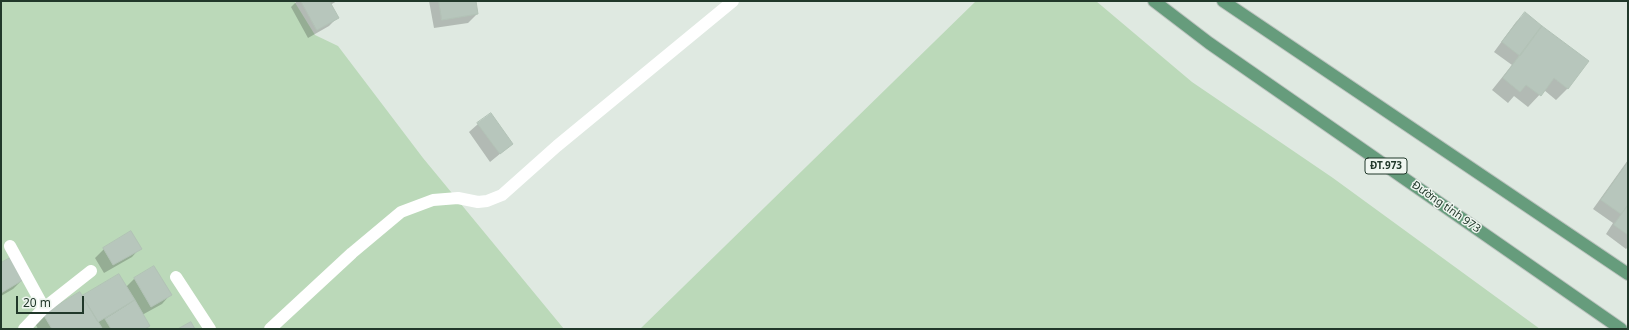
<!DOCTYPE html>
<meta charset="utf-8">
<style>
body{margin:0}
#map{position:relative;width:1629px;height:330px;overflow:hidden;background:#dfe9e1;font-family:"Noto Sans",sans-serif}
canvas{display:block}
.frame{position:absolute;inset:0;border:2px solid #21382a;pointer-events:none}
.scale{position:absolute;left:16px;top:296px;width:68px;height:18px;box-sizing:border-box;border:2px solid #21382a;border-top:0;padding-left:5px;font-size:12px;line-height:14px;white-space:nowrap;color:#21382a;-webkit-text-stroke:3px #eff6f0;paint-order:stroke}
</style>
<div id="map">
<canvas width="1629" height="330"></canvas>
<div class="frame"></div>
<div class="scale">20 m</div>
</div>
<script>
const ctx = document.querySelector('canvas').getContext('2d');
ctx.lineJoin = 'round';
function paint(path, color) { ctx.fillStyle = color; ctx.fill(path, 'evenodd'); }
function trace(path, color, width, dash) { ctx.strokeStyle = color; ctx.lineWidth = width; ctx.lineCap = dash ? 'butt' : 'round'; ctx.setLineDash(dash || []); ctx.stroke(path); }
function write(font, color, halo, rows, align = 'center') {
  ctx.font = font + ' "Noto Sans",sans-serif'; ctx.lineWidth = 3; ctx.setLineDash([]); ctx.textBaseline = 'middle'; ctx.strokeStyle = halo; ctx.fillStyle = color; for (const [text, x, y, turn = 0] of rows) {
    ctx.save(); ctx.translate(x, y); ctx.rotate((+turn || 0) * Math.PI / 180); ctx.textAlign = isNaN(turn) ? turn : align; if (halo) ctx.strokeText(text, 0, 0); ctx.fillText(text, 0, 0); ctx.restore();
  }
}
paint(new Path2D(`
 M1,1H294L315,35L338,46L423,158L564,329H1Z
 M976,1H1096L1192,82L1333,178L1540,329H640Z`), '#bbd9b9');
paint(new Path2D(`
 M297,1H337L330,5L337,18L329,26L308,38L291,7Z
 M429,1H475L477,14L468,23L434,28Z
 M1525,14L1568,88L1556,100L1544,90L1528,107L1514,96L1508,103L1492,90L1512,65L1494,52L1516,22Z
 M478,124L512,144L490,162L469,132Z
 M1628,160V247L1626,249L1606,234L1613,223L1593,209Z
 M140,248L132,257L104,273L95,258L104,249Z
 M1,264L22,280L13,289L1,296Z
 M154,267L170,295L162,304L142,315L149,326L146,329H38L35,323L44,315L82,297L126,287L134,279Z`), '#0003');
const building = new Path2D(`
 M301,1H331L330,2L339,18L317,30Z
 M439,1H476L478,14L442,20Z
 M1525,12L1542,26L1520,56L1502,42Z
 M1542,26L1589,61L1568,89L1554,78L1541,96L1526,85L1520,92L1503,78Z
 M491,113L513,144L500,154L477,123Z
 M1628,162V205L1621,214L1601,200Z
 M1628,205V235L1614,225Z
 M131,231L142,249L113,265L103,248Z
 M10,258L23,280L1,293V263Z
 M154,266L172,295L151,307L134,278Z
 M119,274L135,300L98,322L82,296Z
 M80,292L102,328L52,329L43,314Z
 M135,300L150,326L145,329H111L105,319Z
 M191,322L195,329H178Z`);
paint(building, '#b7c6bc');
trace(building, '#b2c2b6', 1);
const primary = new Path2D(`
 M1154,1L1209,43L1621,329
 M1223,1L1628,274`);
trace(primary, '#bcc3bf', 14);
trace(new Path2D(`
 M10,246L44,308
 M176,277L210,329
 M24,329L44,308L91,271
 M270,329L352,253L401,212L433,200L458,198L478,202L487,201L502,195L557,146L733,1`), '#fff', 12);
trace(primary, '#669c7c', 12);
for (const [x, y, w] of [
 [1386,166,42]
]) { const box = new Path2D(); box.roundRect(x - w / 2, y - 8, w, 16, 3); ctx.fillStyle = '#eff6f0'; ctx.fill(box); trace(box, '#21382a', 1); }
write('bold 10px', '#21382a', null, [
 ["ĐT.973",1386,166]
]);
write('11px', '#21382a', '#eff6f0', [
 ["Đường tỉnh 973",1446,207,35]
]);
</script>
